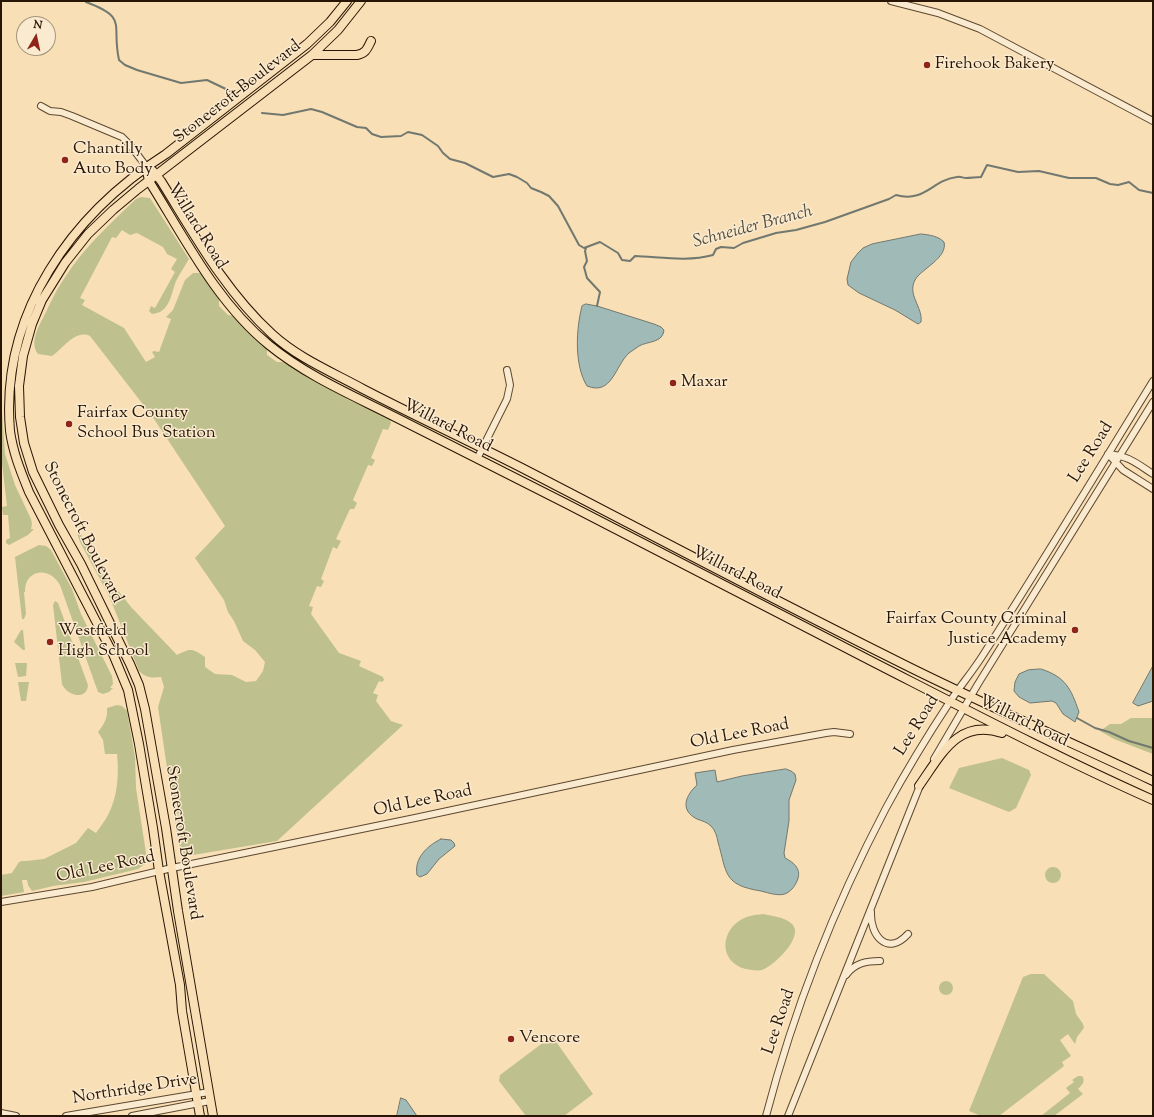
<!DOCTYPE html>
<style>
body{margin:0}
#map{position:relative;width:1154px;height:1117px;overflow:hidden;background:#f8dfb5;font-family:"Sorts Mill Goudy",serif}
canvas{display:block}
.frame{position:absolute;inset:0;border:2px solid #291503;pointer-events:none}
.north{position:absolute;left:16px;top:16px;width:40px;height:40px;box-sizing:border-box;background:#faeacf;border:1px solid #a6957d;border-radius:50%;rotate:9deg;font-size:11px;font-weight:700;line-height:16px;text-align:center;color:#291503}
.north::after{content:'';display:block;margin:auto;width:14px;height:18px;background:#8f2418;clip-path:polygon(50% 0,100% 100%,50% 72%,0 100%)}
</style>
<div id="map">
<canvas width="1154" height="1117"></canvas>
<div class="frame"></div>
<div class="north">N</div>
</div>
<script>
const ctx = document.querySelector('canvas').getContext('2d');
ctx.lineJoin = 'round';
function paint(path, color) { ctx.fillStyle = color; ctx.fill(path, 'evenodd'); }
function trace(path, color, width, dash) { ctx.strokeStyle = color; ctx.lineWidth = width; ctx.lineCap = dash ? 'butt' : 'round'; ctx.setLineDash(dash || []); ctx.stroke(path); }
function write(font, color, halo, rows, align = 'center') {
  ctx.font = font + ' "Sorts Mill Goudy",serif'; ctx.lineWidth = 3; ctx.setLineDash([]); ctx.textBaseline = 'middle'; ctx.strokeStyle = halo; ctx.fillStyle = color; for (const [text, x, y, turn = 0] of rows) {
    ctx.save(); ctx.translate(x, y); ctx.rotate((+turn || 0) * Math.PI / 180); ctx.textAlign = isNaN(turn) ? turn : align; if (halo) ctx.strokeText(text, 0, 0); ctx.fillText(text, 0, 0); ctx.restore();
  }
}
paint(new Path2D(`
 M141,197L150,198L189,259C185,266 180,273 176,281C171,294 170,313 152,314L149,311L151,306L155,308L175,272L171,269L177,259L167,254L163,247L137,233L130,235L122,230L116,238L112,237L80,298L85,300L82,305L124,328L146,362L155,357L152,352L154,351L159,352L171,319L166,317L173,310L185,280L193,273H201L217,295L219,299V306L228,315L234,316L265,346L267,349V355L277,362H282L289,364L346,395L347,399C361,406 376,410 390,418L391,423L388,430L383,429L371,458L375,460L372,466L368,465L353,500L357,503L354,509H350L336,539L341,541L337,549L333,547L321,579L324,581L321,587L317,586L309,606L313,607L311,614L339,653L361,661L359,666L383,677L384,680L382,682L379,681L373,693L378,695L376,701L391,721L403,725L277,841L193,855L184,854L178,842L158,707L164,687L161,677C152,678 146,678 139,671L110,598L80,542L77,533L80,532L92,557L131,607L177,655C191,648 192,648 205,657V667L215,674L232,675L246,682L256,681L263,671L265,662L255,650L243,641L234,621L228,612L224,600L195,558L225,526L152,416L90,336C75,329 63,349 52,356L38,354C29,342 39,326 45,314C51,302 56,290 64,279C83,248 110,224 136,199Z
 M1,378L2,379L1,397L5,454L15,485L31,519L32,524L31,529H34L28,535L9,545L6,543V540L10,538L8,515H3L2,507L7,506L1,455Z
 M39,545L46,546L51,550L72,589L81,614L112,676L113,684L110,688H113L109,692L103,694L98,692L60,585C49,565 24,570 25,592H24L26,614L24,619H22L15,557Z
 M55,601L58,603L88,685C87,701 67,696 62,684L53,605Z
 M21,630H23L25,650H23L14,642Z
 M15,663H27L26,676L18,677Z
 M18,682H29L26,701H21Z
 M117,705L122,706L127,711L135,757L136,788L146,853V863L138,869L84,882L53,886L32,891L28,885L27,880H22L24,892L1,896V875L12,873L19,862L22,861H26L44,859L76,843L88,828L96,833C100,827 105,821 108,815C118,796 119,774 117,754H105L103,740L98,732C104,725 108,717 107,708Z
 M1131,718H1153V754L1114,739L1100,731L1110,724H1121Z
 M1002,758L1029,770L1031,775L1016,808L1009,812L949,788L959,768Z
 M1045 875a8 8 0 1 1 16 0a8 8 0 1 1-16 0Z
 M763,914C772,916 785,917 792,924C805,936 774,966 762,970C757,971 751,970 746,969C721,963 719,935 739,921C746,916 754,915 763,914Z
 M1031,974H1044L1073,1001L1076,1014L1083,1024L1084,1028L1077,1037L1075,1044L1068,1034L1060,1040L1071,1056L1062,1062L1064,1066L999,1116H981L969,1111L1023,977Z
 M939 988a7 7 0 1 1 14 0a7 7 0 1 1-14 0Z
 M552,1036L593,1094L564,1116H526L499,1081L500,1075Z
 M1078,1076H1082C1086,1081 1082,1085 1078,1089L1083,1094L1054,1116H1041L1070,1093L1066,1088L1074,1082L1072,1080Z`), '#bec18d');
const water = new Path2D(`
 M921,234C930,235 938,236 944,242C948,258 921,269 915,280C907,295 923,307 921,322L918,324L895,310L859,293L848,285L847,279L851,262L858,253L863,248L872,244Z
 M586,304L597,306L654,324L661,327L664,330C663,343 648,341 639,346C636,348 632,351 629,353C615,366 612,396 587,386C574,365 576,329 582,306Z
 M1153,666V701L1138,706L1133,703Z
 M1041,669C1066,677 1071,689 1079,712L1075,722L1063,714L1056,703L1052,701L1030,703L1019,697L1014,691L1015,682L1019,674L1028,670Z
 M786,769L791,771L795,774L796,780L789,800V821L784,853L785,858C795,863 802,870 797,881C795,886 792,890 787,893C780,897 769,893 761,891C723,885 727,873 718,842C717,836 715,830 711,826C707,822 702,821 697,819C679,810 686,795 697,785L695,773L715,770L717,782L742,776Z
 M441,839L451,840L454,843L455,846L439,859L427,874L420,877L417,875C414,858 427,846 441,839Z
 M401,1098L406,1100L417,1116H397Z`);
paint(water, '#a0bab7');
trace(water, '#70786f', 1);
trace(new Path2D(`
 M86,2C129,18 111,24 119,60L125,65L137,70L181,83L207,80L230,91
 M262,113L283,115L311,109L322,112L357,127L366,128L372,134L381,137L401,136L408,132L422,135L438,146L443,153L450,159L465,163L493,177L509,174L517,177L527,183L531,188L541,192L549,196L558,206L579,245L584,248L600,242L618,253L622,260L630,261L635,256C661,257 687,262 713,255L716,249L721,247L734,248L743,243L776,233L796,230L825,222L889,199L896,195C925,203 932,180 957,177C960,176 963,178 966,178C971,178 976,177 981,177L987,165L1018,172L1039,171L1069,178H1096L1110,184L1118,185L1129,182L1139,190L1153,193
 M586,248L585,251L587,261L584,267L587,278L600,292L597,306
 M1077,718L1095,728L1109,732L1129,741L1153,748`), '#70786f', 2);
const minor = new Path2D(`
 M891,1L938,13L980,29L1153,121
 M41,106L50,111L61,112L72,116L122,137L130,145L146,166
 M1108,454L1123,470L1153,489
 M1108,454C1129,456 1136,463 1153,474
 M477,459L507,399L510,385L507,370
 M934,759L978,684L1153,402
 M1,902L92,887L172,868L415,818L733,750L826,733L834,732L850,734
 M871,912C870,935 887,957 908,934
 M846,975C855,963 866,961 880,961
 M1,1113L16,1116
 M66,1116L209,1092
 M132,1116L210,1101
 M766,1116C794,1009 835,905 886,808C906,771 928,735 951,700C961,685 973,671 983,655C1041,565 1097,472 1153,381
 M788,1116L921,783`);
const major = new Path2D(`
 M312,55H357C366,53 367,49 371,41
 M146,166L149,181C184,237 217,303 269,345C307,376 352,395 395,417C452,446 509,475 567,504C670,557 774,611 877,664C969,711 1059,758 1153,800
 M153,171L161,181C194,234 225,291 272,334C298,358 332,372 363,389C415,416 469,441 522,468C646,532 770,598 895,660C980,703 1067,740 1153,781
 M919,786C941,755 958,718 1002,733
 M200,1116L182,1011L180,985L159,871L153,828L139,744L128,690L113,654L29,492C21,472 13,453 10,431C0,313 72,214 166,154L307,44L330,22L347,1
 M213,1116L178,911L166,828L145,709L139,685L130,664L81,564L59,525L33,472L24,443L20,417L19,386L23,356L32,324L42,300L65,263L88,234L113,210L138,189L312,55L338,30L361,1`);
trace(minor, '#5d4830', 8);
trace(major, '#291503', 10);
trace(minor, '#faeacf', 6);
trace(major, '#f8dfb5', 8);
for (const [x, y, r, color] of [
 [927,65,4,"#8f2418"],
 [65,160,4,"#8f2418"],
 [673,383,4,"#8f2418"],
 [69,424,4,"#8f2418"],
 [1075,630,4,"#8f2418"],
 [50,642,4,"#8f2418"],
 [511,1039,4,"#8f2418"]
]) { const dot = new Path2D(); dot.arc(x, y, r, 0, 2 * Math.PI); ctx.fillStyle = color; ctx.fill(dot); trace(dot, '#faeacf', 1.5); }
write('17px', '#291503', '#faeacf', [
 ["Firehook Bakery",935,65],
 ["Chantilly",73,150],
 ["Auto Body",73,170],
 ["Maxar",681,383],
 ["Fairfax County",77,414],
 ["School Bus Station",77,434],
 ["Fairfax County Criminal",1067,620,"right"],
 ["Justice Academy",1067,640,"right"],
 ["Westfield",58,632],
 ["High School",58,652],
 ["Vencore",519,1039]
], 'left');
write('17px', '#291503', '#faeacf', [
 ["Stonecroft Boulevard",238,93,-38],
 ["Willard Road",196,227,58],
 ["Willard Road",447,427,27],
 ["Lee Road",1092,453,-58],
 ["Stonecroft Boulevard",82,533,63],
 ["Willard Road",736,574,27],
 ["Willard Road",1023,722,26],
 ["Lee Road",918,726,-58],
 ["Old Lee Road",740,735,-11],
 ["Old Lee Road",423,802,-12],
 ["Stonecroft Boulevard",182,843,81],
 ["Old Lee Road",106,868,-12],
 ["Lee Road",780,1022,-71],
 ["Northridge Drive",135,1090,-9]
]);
write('italic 18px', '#534f42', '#faeacf', [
 ["Schneider Branch",753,228,-15]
]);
</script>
